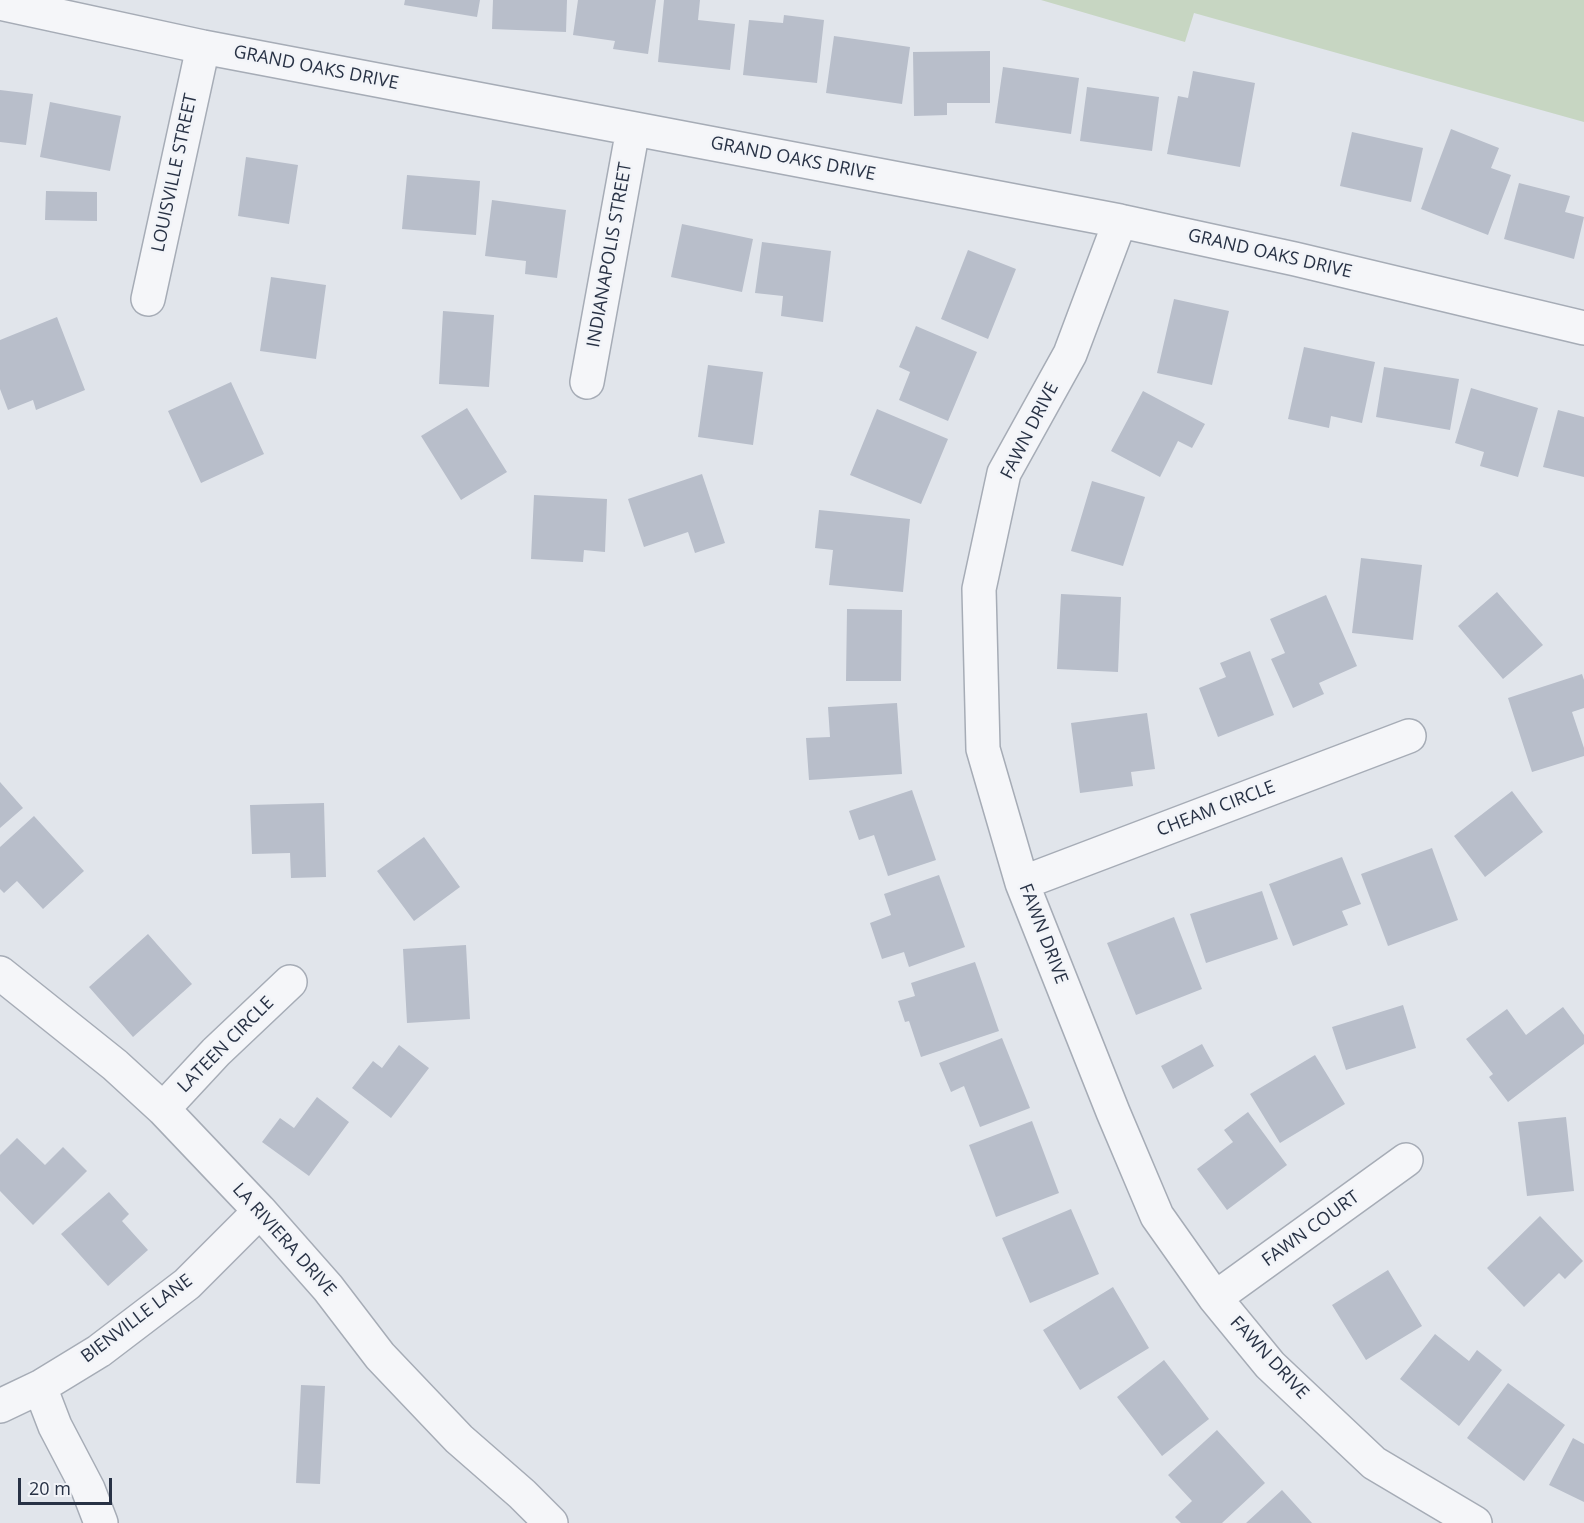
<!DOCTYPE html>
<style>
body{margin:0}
#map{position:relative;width:1584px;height:1523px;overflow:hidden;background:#e1e5eb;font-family:"Open Sans",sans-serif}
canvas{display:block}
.scale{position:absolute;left:18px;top:1478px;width:94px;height:27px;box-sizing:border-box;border:3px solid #283245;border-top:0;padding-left:8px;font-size:18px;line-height:21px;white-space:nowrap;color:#283245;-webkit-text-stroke:4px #f2f4f8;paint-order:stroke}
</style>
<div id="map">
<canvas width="1584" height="1523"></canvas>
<div class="scale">20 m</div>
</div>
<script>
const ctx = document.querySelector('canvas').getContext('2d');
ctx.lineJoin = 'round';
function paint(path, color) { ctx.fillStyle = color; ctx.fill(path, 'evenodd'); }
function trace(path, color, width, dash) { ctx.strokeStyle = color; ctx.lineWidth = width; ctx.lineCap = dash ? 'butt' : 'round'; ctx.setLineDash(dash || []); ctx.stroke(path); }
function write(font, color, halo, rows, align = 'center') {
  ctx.font = font + ' "Open Sans",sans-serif'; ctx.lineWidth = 5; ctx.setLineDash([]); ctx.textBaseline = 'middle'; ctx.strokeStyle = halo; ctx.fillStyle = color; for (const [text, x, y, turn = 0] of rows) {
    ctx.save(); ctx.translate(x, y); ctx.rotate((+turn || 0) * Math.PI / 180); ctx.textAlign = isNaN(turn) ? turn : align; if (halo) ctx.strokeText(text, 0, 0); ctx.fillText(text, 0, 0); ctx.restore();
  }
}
paint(new Path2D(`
 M1041,0H1584V122L1194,13L1185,42Z`), '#c7d6c2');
paint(new Path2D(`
 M405,0H480L477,17L404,5Z
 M493,0H567L566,32L492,29Z
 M578,0H656L648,54L613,49L615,41L573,35Z
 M664,0H700L698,20L735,24L730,70L658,62Z
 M784,15L824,20L817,83L743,75L749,20L783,23Z
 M834,36L910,47L902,104L826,93Z
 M990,51V103H947V115L914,116L913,52Z
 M1003,67L1079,78L1071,134L995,123Z
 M1193,71L1255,83L1240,167L1167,154L1178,96L1188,98Z
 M1087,87L1159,97L1152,151L1080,141Z
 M0,90L33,94L26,145L0,142Z
 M50,102L121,116L110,171L40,157Z
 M1451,129L1499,148L1491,168L1511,175L1488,235L1421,209Z
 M1352,132L1423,148L1411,202L1340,186Z
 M246,157L298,165L289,224L238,216Z
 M407,175L480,181L476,235L402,229Z
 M1519,183L1570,196L1565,212L1584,217L1574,259L1504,239Z
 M46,191L97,192V221L45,220Z
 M492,200L566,210L557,278L525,274L526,261L485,256Z
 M682,224L753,239L742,292L671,277Z
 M762,242L831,251L823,322L781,316L783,296L755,293Z
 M968,250L1016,269L988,339L941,319Z
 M271,277L326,285L316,359L260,351Z
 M1174,299L1229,311L1212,385L1157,373Z
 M443,311L494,315L489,387L439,384Z
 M57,317L85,390L36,410L33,400L8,410L0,389V340Z
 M916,326L977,352L948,421L899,400L910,372L899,367Z
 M1304,347L1375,362L1362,423L1331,416L1329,428L1288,419Z
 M708,365L763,372L753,445L698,437Z
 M1384,367L1459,379L1450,430L1376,417Z
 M231,382L264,454L201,483L168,411Z
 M1471,388L1538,408L1518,477L1480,466L1484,452L1455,443Z
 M1143,391L1205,424L1192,448L1178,441L1160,477L1111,451Z
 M467,408L507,472L461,500L421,436Z
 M877,409L948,439L921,504L850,475Z
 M1558,410L1584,417V477L1543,467Z
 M702,474L725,543L695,553L688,532L644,547L628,499Z
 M1092,481L1145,497L1123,566L1071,551Z
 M534,495L607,499L605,552L584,550L583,562L531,559Z
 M819,510L910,519L903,592L829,585L833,550L815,548Z
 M1361,558L1422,565L1413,640L1352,633Z
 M1497,592L1543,645L1503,679L1458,626Z
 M1061,594L1121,597L1118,672L1057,669Z
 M1326,595L1357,666L1319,683L1324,694L1293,708L1271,659L1285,653L1270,619Z
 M847,609L902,610L901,681H846Z
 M1250,651L1274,715L1218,737L1199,688L1226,677L1220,663Z
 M1582,674L1584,680V708L1572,712L1584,748V756L1532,772L1508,698Z
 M897,703L902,774L809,780L806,738L830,737L828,707Z
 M1147,713L1155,769L1131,772L1133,786L1080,793L1071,723Z
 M0,782L23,808L0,828Z
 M912,790L936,860L888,876L874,835L859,840L849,811Z
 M1512,791L1543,832L1485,877L1454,836Z
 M324,803L326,877L291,878L290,853L252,854L250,805Z
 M34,816L84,871L43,909L17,881L4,893L0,889V847Z
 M424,837L460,887L414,921L377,871Z
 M1432,848L1458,920L1388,946L1361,874Z
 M1342,857L1361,904L1342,911L1348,925L1293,946L1269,884Z
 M939,875L965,947L909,967L904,952L882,959L870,923L891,915L884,894Z
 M1262,891L1278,939L1206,963L1190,914Z
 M1174,917L1202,989L1136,1015L1107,943Z
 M148,934L192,984L133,1037L89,987Z
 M466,945L470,1019L407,1023L403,949Z
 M975,962L999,1031L921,1057L909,1021L905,1022L898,1001L915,996L911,983Z
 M1403,1005L1416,1048L1346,1070L1332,1027Z
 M1563,1007L1584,1035V1044L1508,1102L1489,1077L1493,1074L1466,1039L1507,1009L1526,1035Z
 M1002,1038L1030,1108L980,1127L964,1086L951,1092L939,1063Z
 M1202,1044L1214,1066L1173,1089L1161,1066Z
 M399,1045L429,1068L391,1118L352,1088L373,1061L382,1068Z
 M1315,1055L1345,1104L1280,1143L1250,1094Z
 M317,1097L349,1122L309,1176L262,1142L280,1118L294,1128Z
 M1248,1112L1287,1165L1227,1210L1197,1169L1233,1142L1224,1130Z
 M1566,1117L1574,1191L1527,1196L1518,1122Z
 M1032,1121L1059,1193L996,1217L969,1145Z
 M17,1138L45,1165L63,1147L87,1171L33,1225L0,1191V1155Z
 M109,1192L129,1214L122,1221L148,1250L108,1286L61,1234Z
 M1071,1209L1099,1274L1030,1303L1002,1238Z
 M1540,1216L1583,1261L1565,1279L1559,1273L1524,1307L1487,1268Z
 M1388,1270L1422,1326L1366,1360L1332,1305Z
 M1113,1287L1149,1348L1080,1390L1043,1330Z
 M1435,1334L1469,1361L1477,1350L1502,1370L1459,1426L1400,1379Z
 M1164,1360L1209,1419L1162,1456L1117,1397Z
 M1508,1383L1565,1425L1524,1481L1467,1438Z
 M301,1385L325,1386L320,1484L296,1483Z
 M1217,1430L1265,1483L1222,1523H1181L1175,1517L1192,1501L1168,1475Z
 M1573,1438L1584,1444V1502L1549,1485Z
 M1282,1490L1312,1523H1246Z`), '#b8beca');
const minor = new Path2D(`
 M0,3L203,47L1120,221L1295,259L1584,328
 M1120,221L1070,354L1004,473L979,589L983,749L1022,883L1113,1112L1157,1216L1215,1298L1270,1365L1374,1463L1475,1523
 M148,299L203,47
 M587,382L633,129
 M1022,883L1409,736
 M0,973L115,1065L163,1109L260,1211L328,1288L380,1356L459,1439L522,1494L551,1523
 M163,1109L216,1052L290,982
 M1215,1298L1406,1160
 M40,1387L55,1426L88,1489L101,1523
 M0,1406L40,1387L99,1351L187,1284L260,1211`);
trace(minor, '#a6acb6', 36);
trace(minor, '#f5f6f9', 33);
write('18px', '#283245', '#f2f4f8', [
 ["GRAND OAKS DRIVE",316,68,11],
 ["GRAND OAKS DRIVE",793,159,11],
 ["LOUISVILLE STREET",175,173,-78],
 ["GRAND OAKS DRIVE",1270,254,13],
 ["INDIANAPOLIS STREET",610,255,-80],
 ["FAWN DRIVE",1030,431,-63],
 ["CHEAM CIRCLE",1216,809,-21],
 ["FAWN DRIVE",1043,934,69],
 ["LATEEN CIRCLE",226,1045,-45],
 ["FAWN COURT",1311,1229,-36],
 ["LA RIVIERA DRIVE",284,1240,48],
 ["BIENVILLE LANE",137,1319,-37],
 ["FAWN DRIVE",1269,1358,47]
]);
</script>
